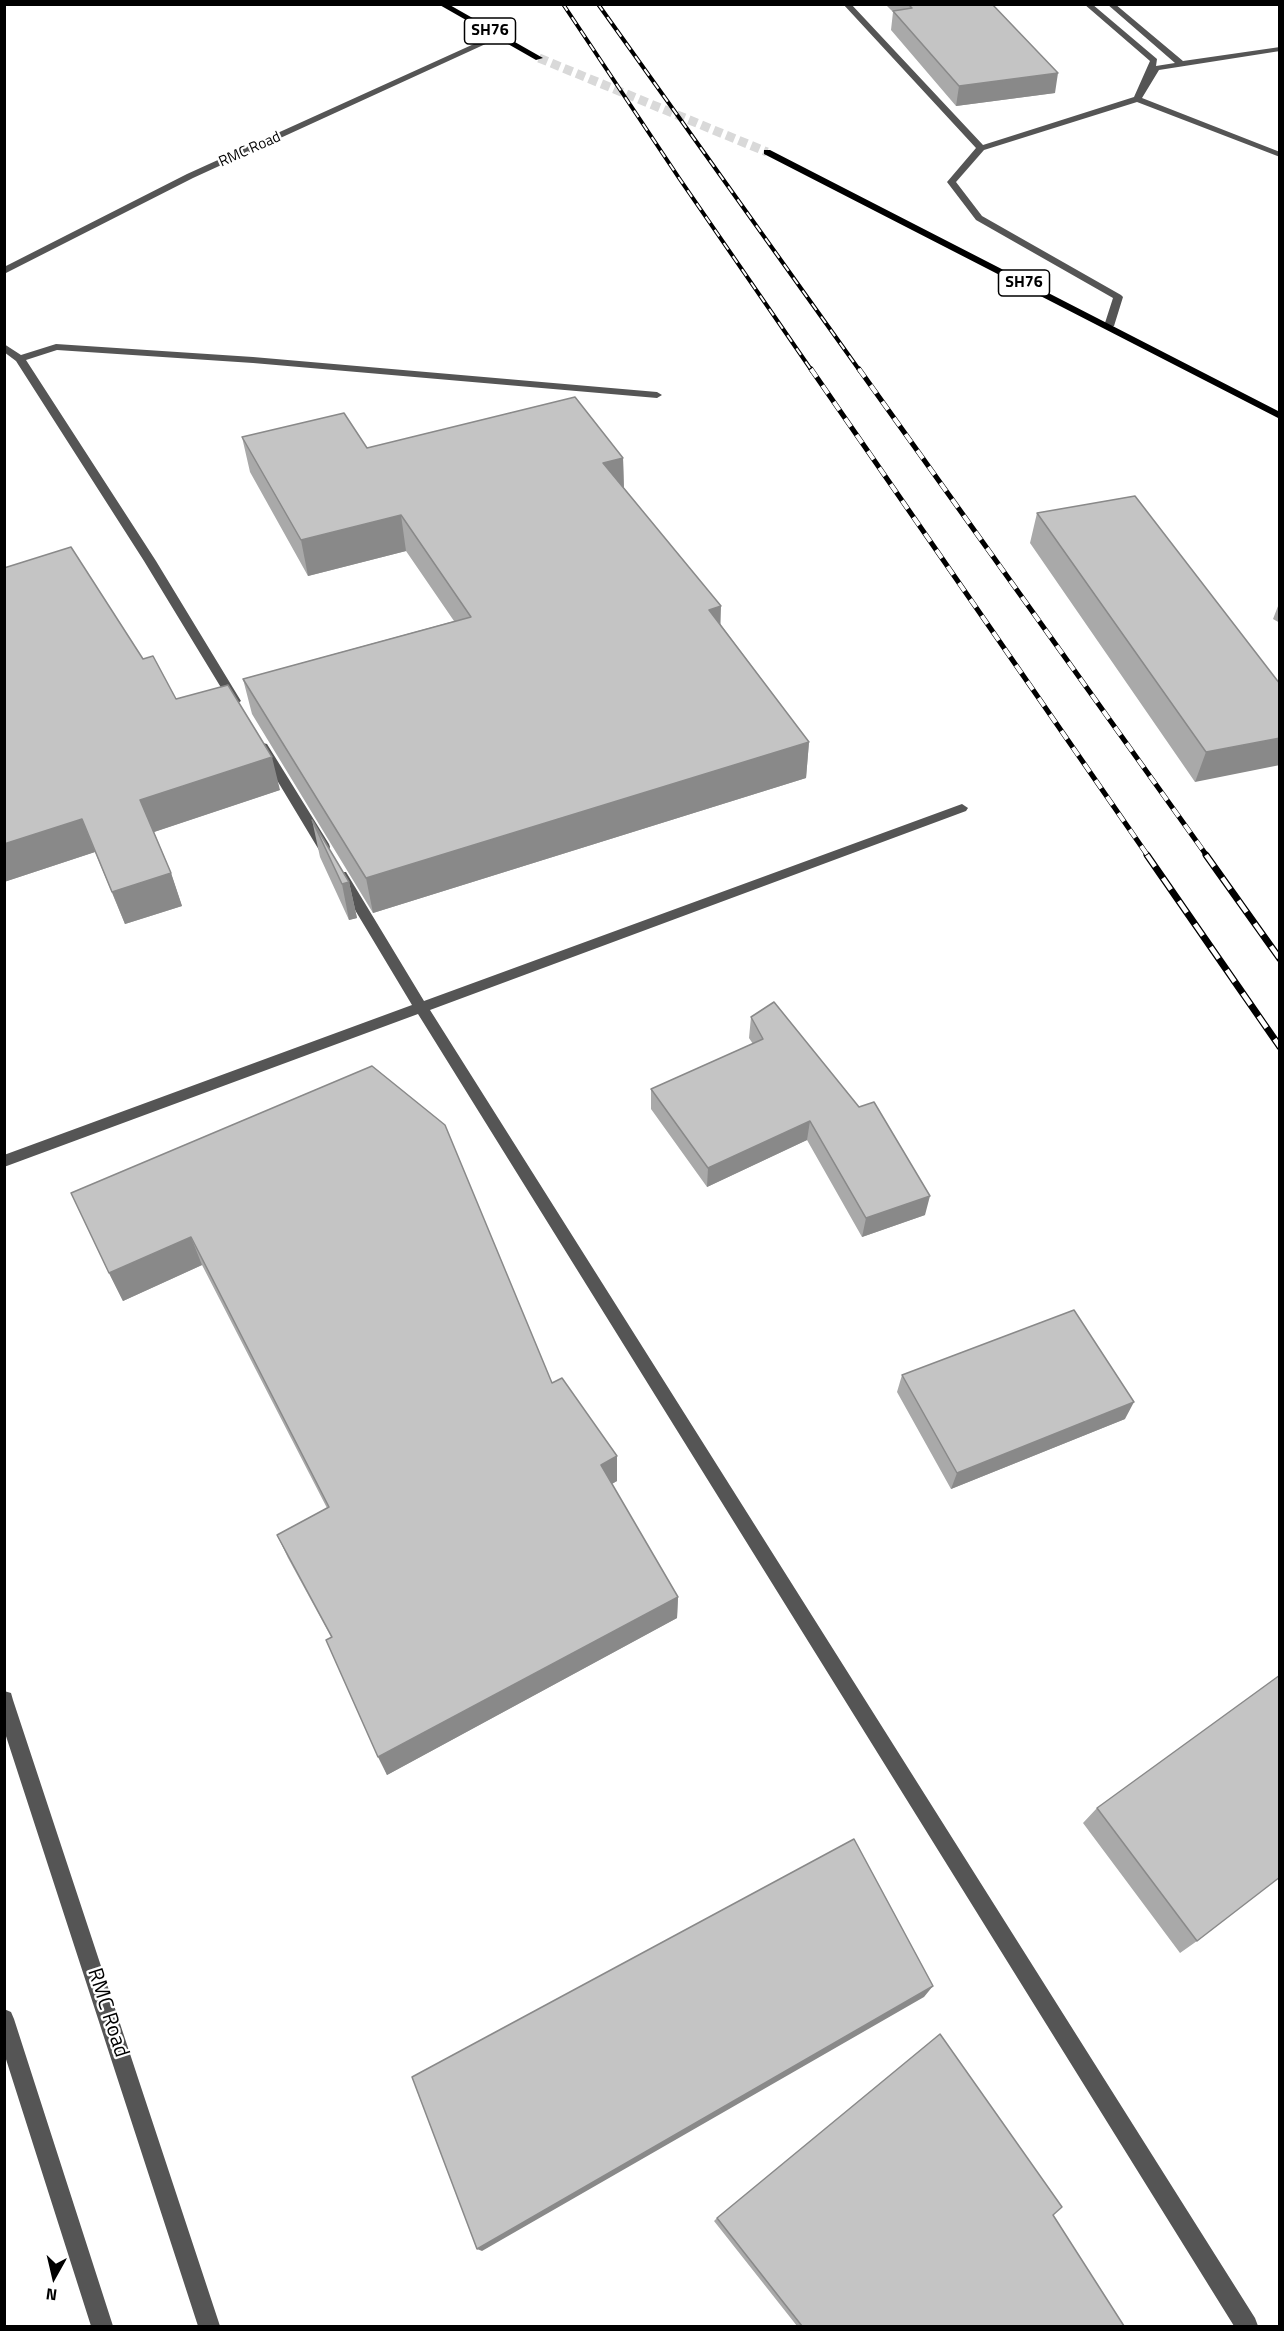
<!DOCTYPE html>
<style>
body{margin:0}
#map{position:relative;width:1284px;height:2331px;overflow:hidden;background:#fff;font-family:"Titillium Web",sans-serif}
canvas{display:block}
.frame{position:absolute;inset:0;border:6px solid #000;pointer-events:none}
.north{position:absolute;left:24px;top:2247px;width:60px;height:60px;-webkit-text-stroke:4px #fff;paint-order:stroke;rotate:188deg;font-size:16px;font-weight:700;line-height:24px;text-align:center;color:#000}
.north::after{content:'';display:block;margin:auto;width:21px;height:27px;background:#000;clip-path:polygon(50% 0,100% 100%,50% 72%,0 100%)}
</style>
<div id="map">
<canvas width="1284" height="2331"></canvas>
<div class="frame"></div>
<div class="north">N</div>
</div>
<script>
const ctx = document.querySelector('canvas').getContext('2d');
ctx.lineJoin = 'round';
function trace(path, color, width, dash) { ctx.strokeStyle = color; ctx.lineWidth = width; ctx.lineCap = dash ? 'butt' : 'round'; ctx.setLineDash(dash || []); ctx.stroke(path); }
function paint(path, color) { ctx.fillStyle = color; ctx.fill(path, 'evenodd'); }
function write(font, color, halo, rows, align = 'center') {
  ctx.font = font + ' "Titillium Web",sans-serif'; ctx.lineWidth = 4.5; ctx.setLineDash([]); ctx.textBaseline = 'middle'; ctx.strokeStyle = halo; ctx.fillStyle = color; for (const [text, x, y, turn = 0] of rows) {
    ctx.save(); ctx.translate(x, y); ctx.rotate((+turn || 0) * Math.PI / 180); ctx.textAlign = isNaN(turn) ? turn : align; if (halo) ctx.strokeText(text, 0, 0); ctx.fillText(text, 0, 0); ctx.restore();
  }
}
trace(new Path2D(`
 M539,58L767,152`), '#d9d9d9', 9, [9, 4.5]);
paint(new Path2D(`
 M843,4H851L983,145L1134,97L1150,61L1084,4H1092L1157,59L1156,66L1175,63L1107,4H1115L1183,61L1280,47V51L1159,70L1142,98L1280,152V157L1137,102L984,150L956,182L982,216L1121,295L1123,297L1114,326L1106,328L1104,326L1113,298L976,220L947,182L976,148Z
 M496,34L503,36L193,178L4,274V267L187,174Z
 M4,344L21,355L56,344L253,357L657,392L662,395L657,398L253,363L57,350L26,360L156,561L241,701L235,705L231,704L144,561L16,361L4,352Z
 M263,743L267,744L329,844L330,847L329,850H319L257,747Z
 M962,804L968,808L966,811L430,1010L1255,2318L1258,2326H1234L418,1014L4,1167V1155L412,1005L334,875L336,872H346L424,1001Z
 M4,1691L11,1693L13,1700L220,2326H198L4,1730Z
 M4,2009L11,2012L14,2019L113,2326H91L4,2053Z`), '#555');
paint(new Path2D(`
 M438,4H448L543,58L536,60Z
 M764,150H770L1280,412V419L764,154Z`), '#000');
const railFar2 = new Path2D(`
 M563,4L679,178L812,371
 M598,4L860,371`);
const railFar1 = new Path2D(`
 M811,369L1148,856
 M859,369L1207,856`);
const rail = new Path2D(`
 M1147,855L1280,1047
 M1206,855L1280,959`);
trace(railFar2, '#000', 4);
trace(railFar1, '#000', 5);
trace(rail, '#000', 7);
trace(railFar2, '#fff', 2, [8]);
trace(railFar1, '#fff', 4, [10]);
trace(rail, '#fff', 4.5, [14]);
paint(new Path2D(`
 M885,4H992L1055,93L956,106L891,30L893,12Z
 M242,437L367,448L623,458L624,488L721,625L809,742L806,778L373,913L252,714L243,679L454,621L406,551L308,576L250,472Z
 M1037,513L1280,684L1195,782L1030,543Z
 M4,568L143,659L176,699L280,790L154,832L171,873L182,906L125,924L95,852L4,882Z
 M1280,601V623L1273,619Z
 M312,820L349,882L357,918L349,920L320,857Z
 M751,1017L925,1215L862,1237L807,1140L707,1187L651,1109V1089L753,1044L749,1038Z
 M71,1193L552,1383L617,1481L612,1484L678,1597L677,1618L387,1775L331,1637L288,1558L277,1535L327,1508L202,1265L123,1301L109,1273Z
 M902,1375L1125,1419L951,1489L897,1392Z
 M1097,1808L1197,1941L1180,1953L1083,1823Z
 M1053,2215L1124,2326H797L714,2221L717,2218Z`), '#a9a9a9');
paint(new Path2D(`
 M1058,73L1055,93L956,106L959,86Z
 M623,458L624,493L603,463Z
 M401,515L406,551L308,576L301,540Z
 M721,606L720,641L709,610Z
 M1280,738V765L1195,782L1206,752Z
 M809,742L806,778L373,913L366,878Z
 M272,757L280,790L151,833L140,800Z
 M82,819L95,852L4,882V844Z
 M171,873L182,906L125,924L112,892Z
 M349,882L357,918L349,920L342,884Z
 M810,1121L807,1140L707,1187L708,1168Z
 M930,1196L925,1215L862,1237L866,1218Z
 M191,1237L202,1265L123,1301L109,1273Z
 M1134,1402L1125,1419L951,1489L957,1473Z
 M617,1456V1481L602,1489L601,1465Z
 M678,1597L677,1618L387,1775L378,1757Z
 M933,1986L924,1997L482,2251L477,2249Z`), '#898989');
const building = new Path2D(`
 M908,4H992L1058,73L959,86L893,11L912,8Z
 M575,397L623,458L603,463L721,606L709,610L809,742L366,878L243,679L471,617L401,515L301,540L242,437L344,413L367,448Z
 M1135,496L1280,684V738L1206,752L1037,513Z
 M71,547L143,659L153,656L176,699L228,685L272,757L140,800L171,873L112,892L82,819L4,844V568Z
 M312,820L349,882L342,884Z
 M774,1002L859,1107L874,1102L930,1196L866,1218L810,1121L708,1168L651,1089L763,1039L751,1017Z
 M372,1066L445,1125L552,1383L562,1378L617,1456L601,1465L678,1597L378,1757L326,1640L332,1637L277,1535L329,1507L191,1237L109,1273L71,1193Z
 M1074,1310L1134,1402L957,1473L902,1375Z
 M1280,1675V1877L1197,1941L1097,1808Z
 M854,1839L933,1986L477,2249L412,2077Z
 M940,2034L1062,2207L1053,2215L1124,2326H802L717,2218Z`);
paint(building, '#c4c4c4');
trace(building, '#898989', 1.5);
write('15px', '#000', '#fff', [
 ["RMC Road",250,150,-24]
]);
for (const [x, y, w] of [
 [490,31,51],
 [1024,283,51]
]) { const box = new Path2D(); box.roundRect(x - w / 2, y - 13, w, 26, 4.5); ctx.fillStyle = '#fff'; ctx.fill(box); trace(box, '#000', 1.5); }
write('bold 16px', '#000', null, [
 ["SH76",490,31],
 ["SH76",1024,283]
]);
write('21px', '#000', '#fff', [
 ["RMC Road",107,2013,72]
]);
</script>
